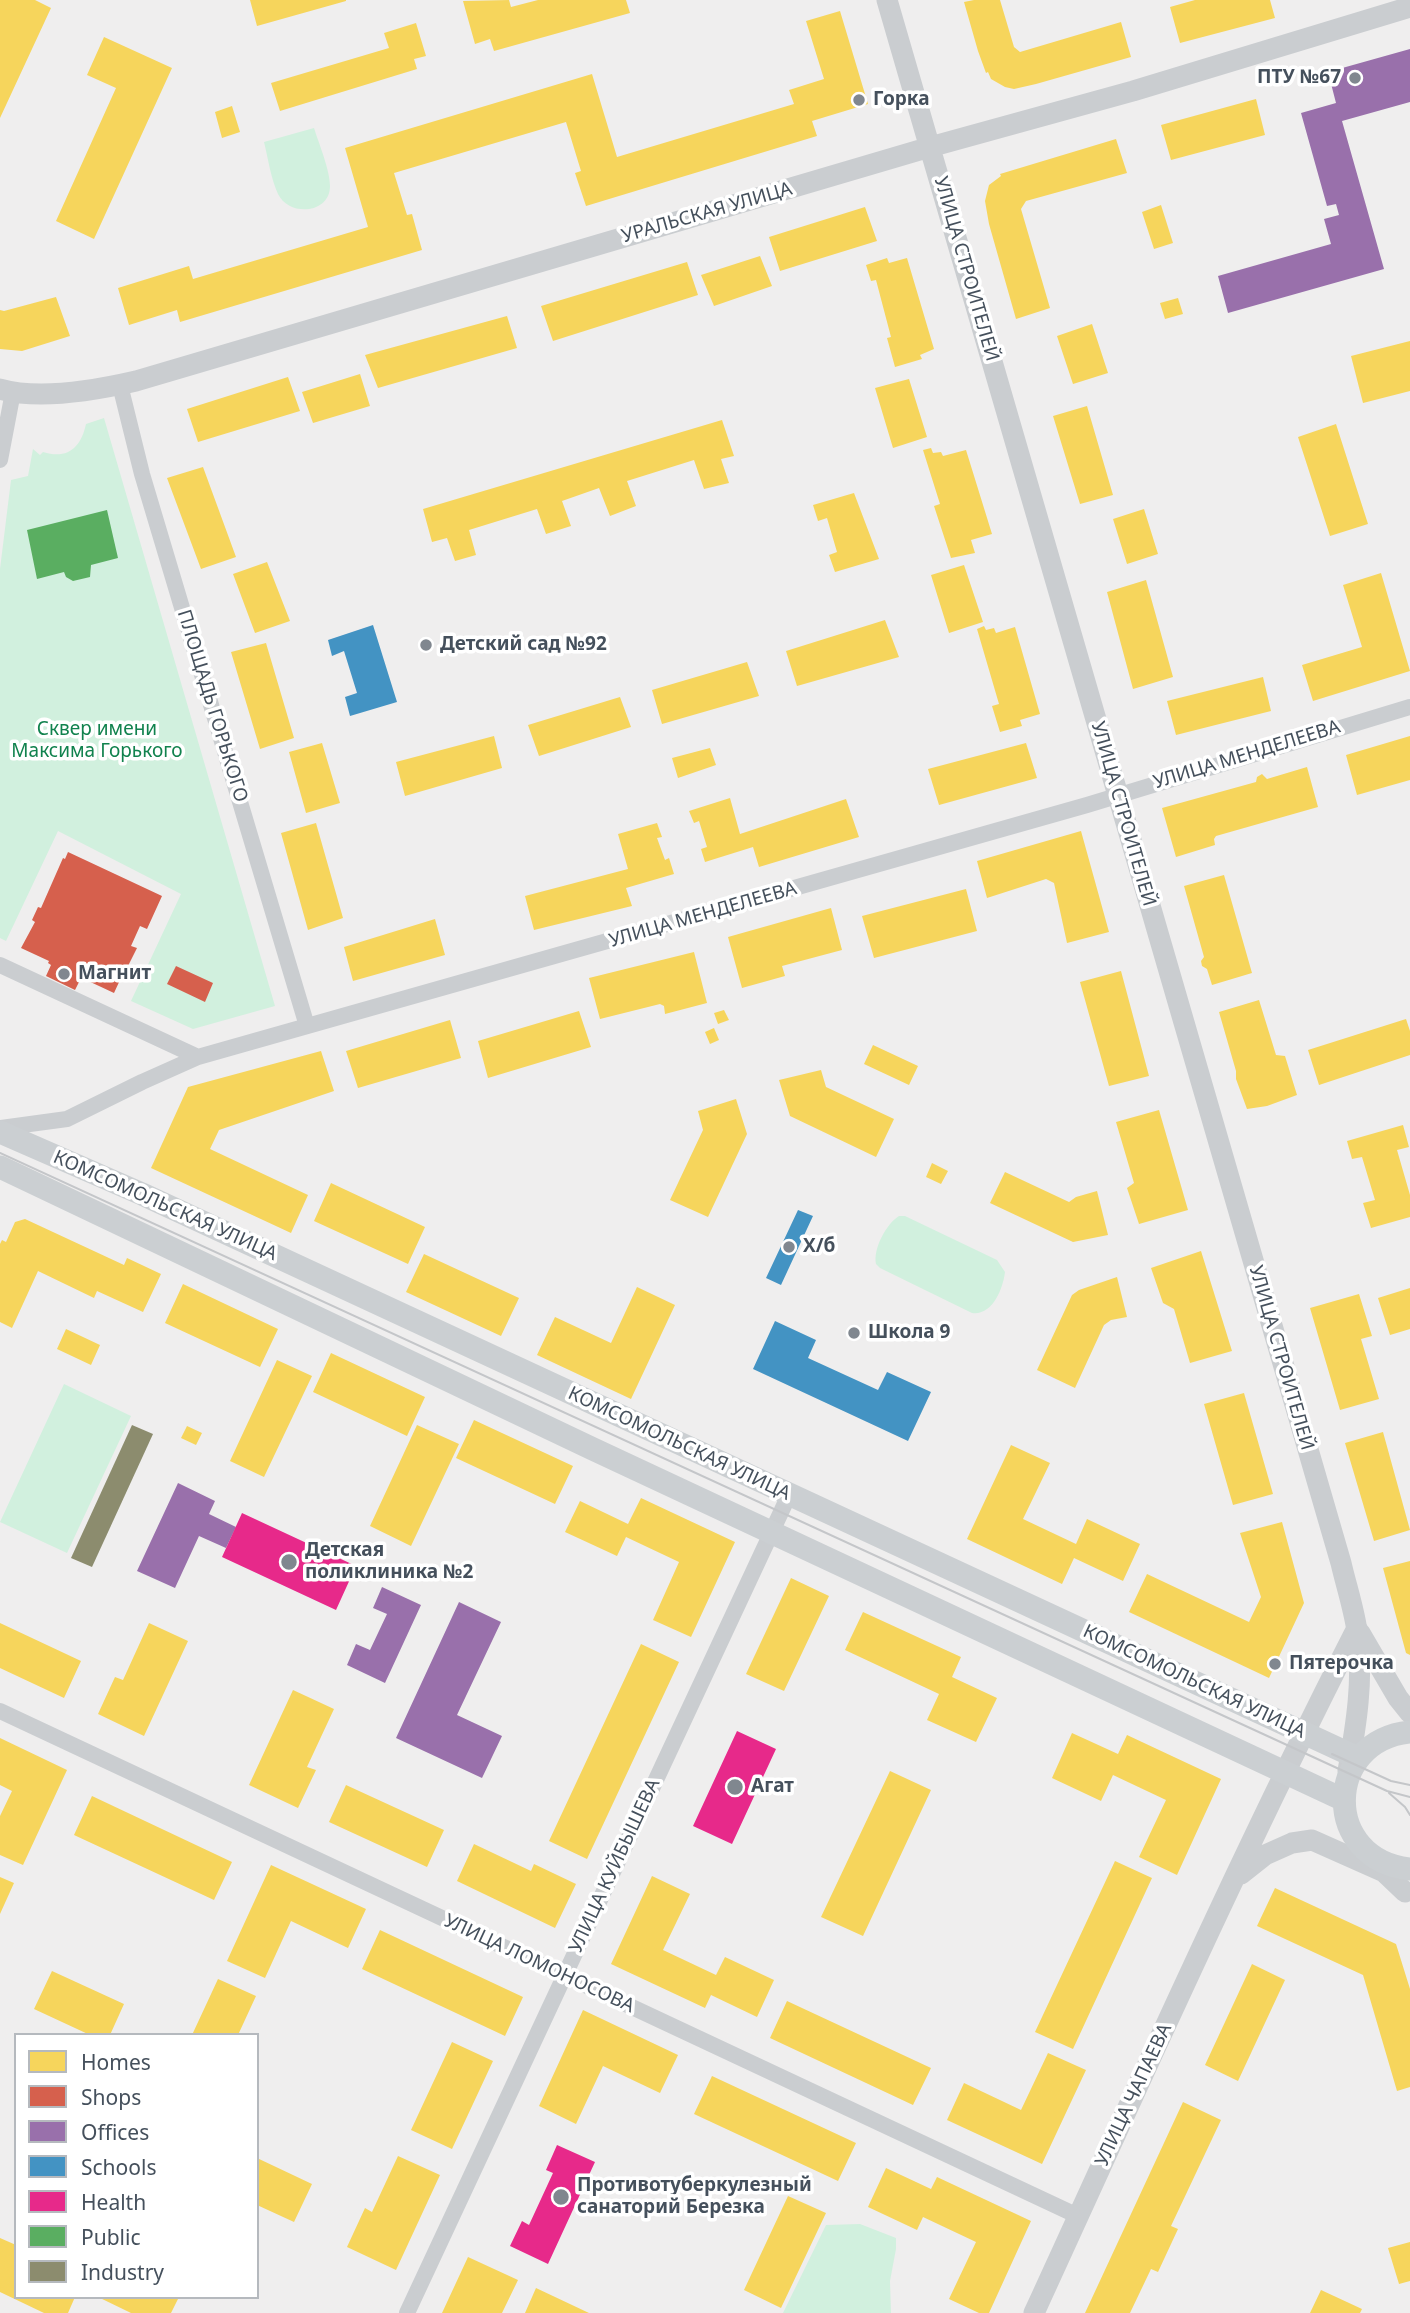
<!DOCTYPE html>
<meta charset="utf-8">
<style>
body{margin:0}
#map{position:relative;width:1410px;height:2313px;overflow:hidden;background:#efeeee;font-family:"Noto Sans",sans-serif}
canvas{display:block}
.legend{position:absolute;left:14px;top:2033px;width:245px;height:266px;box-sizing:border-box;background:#fff;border:2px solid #b5b9be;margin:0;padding:9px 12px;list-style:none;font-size:21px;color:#45505c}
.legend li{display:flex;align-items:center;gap:14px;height:35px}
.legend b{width:35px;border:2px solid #b5b9be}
</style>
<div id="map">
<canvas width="1410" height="2313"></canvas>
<ul class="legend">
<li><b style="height:19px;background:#f6d55c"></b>Homes</li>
<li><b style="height:19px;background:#d6604d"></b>Shops</li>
<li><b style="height:19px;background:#9970ab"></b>Offices</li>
<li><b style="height:19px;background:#4393c3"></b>Schools</li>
<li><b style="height:19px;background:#e7298a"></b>Health</li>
<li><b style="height:19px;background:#5aae61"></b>Public</li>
<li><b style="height:19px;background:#8c8c6e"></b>Industry</li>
</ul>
</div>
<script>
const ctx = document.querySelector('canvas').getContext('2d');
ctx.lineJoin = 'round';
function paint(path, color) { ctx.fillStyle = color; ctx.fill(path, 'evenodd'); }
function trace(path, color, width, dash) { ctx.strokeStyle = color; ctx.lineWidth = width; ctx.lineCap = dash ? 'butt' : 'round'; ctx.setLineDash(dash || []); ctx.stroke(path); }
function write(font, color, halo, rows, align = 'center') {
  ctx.font = font + ' "Noto Sans",sans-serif'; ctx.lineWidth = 7; ctx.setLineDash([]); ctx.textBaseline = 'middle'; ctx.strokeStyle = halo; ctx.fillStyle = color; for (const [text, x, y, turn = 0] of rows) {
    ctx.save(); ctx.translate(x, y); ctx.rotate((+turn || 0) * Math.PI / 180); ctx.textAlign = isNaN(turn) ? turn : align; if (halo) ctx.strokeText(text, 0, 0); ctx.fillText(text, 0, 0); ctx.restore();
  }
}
paint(new Path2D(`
 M314,128C319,144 330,170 330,186C330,214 289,217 278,194C271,179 268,158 264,142Z
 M104,418L275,1006L193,1029L131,1001L181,894L58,831L6,941L0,938V569L11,480L28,476L33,449L40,455L43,452C68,460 81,447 86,424Z
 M899,1216H905L997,1260L1005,1272C1003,1289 992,1316 972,1313L880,1268L876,1264C873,1249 886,1224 899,1216Z
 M64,1384L131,1416L67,1553L0,1522Z
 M860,2224L896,2238V2249L890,2281L891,2313H783L826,2225Z`), '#d1f0de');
paint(new Path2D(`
 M0,0H35L51,8L0,118Z
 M250,0H346V1L257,26Z
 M509,0L511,7L538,0H626L630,13L494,51L490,39L475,44L463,1Z
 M974,0H1000L1014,47L1020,52L1121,22L1131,57L1036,84L1014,89L1005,87L991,79L988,72L986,73L978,51L964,2Z
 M1195,0H1270L1275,18L1180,43L1170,7Z
 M840,11L868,104L812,121L817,136L586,206L575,173L581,171L566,122L394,173L407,215L412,214L422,250L180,322L177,310L129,325L118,288L189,266L193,279L368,227L345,148L592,74L617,157L794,104L789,90L824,79L806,21Z
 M416,23L426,56L414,59L417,69L280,111L271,83L389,48L384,33Z
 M104,37L172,68L94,239L56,221L116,88L87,75Z
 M1256,99L1265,135L1171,160L1161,125Z
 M232,106L240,132L222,138L215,112Z
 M1116,139L1127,173L1026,201L1021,209L1050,308L1016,319L989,224L985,201L989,185L1001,176L1000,174Z
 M1161,205L1173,243L1154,249L1142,212Z
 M865,207L877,241L780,271L769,237Z
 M760,256L772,286L714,306L701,275Z
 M887,258L889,263L907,258L934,349L920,355L922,359L895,367L887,338L891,337L876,280L871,281L866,265Z
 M687,262L698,295L553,341L541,306Z
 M56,297L70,336L22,351L0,349V310L4,311Z
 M1178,298L1183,314L1165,319L1160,303Z
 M507,316L517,348L378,388L365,355Z
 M1092,324L1108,373L1073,384L1057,336Z
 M1410,341V391L1363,403L1351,356Z
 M360,374L370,406L313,423L302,392Z
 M288,377L300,411L198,442L187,409Z
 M909,379L927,437L893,448L875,388Z
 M1087,406L1113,495L1080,504L1053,416Z
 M722,420L734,456L721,459L729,483L704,489L694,460L627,481L636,506L610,516L599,488L562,501L571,526L546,534L537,509L469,530L476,555L455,561L447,538L432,542L423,509Z
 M1336,424L1368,524L1330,536L1298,437Z
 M931,448L933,453L941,452L943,456L966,450L992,534L971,540L975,553L951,558L934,506L940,504L923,450Z
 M203,467L236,557L201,569L167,478Z
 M854,493L879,559L835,572L829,555L837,552L827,518L818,521L813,505Z
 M1144,509L1158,554L1127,564L1113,519Z
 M267,562L290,621L255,633L233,574Z
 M964,565L983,622L949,633L931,575Z
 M1381,573L1410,671L1313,701L1302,665L1362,647L1343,585Z
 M1146,580L1173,677L1133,689L1107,592Z
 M885,620L899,657L797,686L786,651Z
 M984,626L986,630L994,628L996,633L1015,627L1040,714L1020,720L1022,726L1000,732L992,706L999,704L977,629Z
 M266,643L294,738L260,749L231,652Z
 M747,662L759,696L662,724L652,690Z
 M1263,677L1271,711L1176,735L1167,701Z
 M620,697L631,727L539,756L528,725Z
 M494,736L502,768L405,796L396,762Z
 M1410,736V780L1357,795L1346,755Z
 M322,743L340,803L306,813L289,752Z
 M1026,743L1037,778L939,805L928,769Z
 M710,748L716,765L678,778L672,758Z
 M1307,767L1318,807L1216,836L1214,839L1215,845L1176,857L1162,808L1256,782L1257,777L1262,774L1267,779Z
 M730,798L740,834L846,799L859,837L759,867L753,847L705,862L701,849L707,847L699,821L694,823L689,811Z
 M316,823L343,918L308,930L281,833Z
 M657,823L662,837L657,838L665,860L669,858L674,874L626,888L632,906L534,930L525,896L628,869L618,834Z
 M1081,831L1109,932L1067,943L1054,883L1046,879L987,898L977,861Z
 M1224,875L1252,973L1212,985L1207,969L1202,966L1201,961L1204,957L1184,886Z
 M966,889L977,931L874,958L862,916Z
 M831,908L842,950L782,966L785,976L742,988L728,937Z
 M435,919L445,955L353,981L344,947Z
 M694,952L707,1003L665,1014L664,1006L660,1004L600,1019L589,978Z
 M1121,971L1149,1076L1109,1086L1080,982Z
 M1259,1000L1276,1055L1285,1056L1297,1095L1267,1106L1247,1109L1236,1079V1071L1219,1012Z
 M724,1010L729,1020L718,1024L714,1013Z
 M579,1011L591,1047L488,1078L478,1041Z
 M1406,1019L1410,1031V1055L1319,1085L1308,1050Z
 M450,1020L461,1058L358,1088L346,1051Z
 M714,1028L719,1040L710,1044L705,1032Z
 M873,1045L918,1066L909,1085L864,1064Z
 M321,1051L334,1091L219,1130L210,1149L308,1195L291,1233L151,1168L188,1087Z
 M821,1070L826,1087L894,1119L876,1157L790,1116L779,1080Z
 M736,1099L747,1134L708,1217L670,1200L703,1130L698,1111Z
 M1159,1110L1188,1210L1139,1224L1127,1188L1134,1183L1116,1122Z
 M1403,1125L1409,1147L1397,1150L1410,1195V1217L1371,1228L1363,1203L1375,1200L1362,1157L1352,1159L1347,1141Z
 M932,1163L948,1171L941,1184L926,1177Z
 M1005,1172L1069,1202L1076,1197L1097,1191L1108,1235L1073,1242L990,1203Z
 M331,1183L425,1227L408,1264L314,1221Z
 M25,1219L124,1265L127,1258L161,1274L143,1312L97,1291L94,1298L38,1271L12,1328L0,1322V1244L2,1240L6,1242L15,1222Z
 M1201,1251L1232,1351L1190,1363L1174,1309L1163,1303L1151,1268Z
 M424,1254L519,1298L501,1336L406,1292Z
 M1117,1277L1127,1317L1111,1320L1104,1325L1075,1388L1037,1370L1072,1295L1079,1290Z
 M183,1284L278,1329L260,1367L165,1323Z
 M637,1287L675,1305L631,1399L537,1355L555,1317L611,1343Z
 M1410,1288V1329L1390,1335L1378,1298Z
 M1359,1294L1372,1336L1361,1339L1379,1399L1340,1410L1310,1308Z
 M66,1329L100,1345L91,1365L57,1349Z
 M331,1353L425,1397L407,1436L313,1392Z
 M277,1360L312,1376L264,1477L230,1461Z
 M1244,1393L1273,1494L1233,1505L1204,1404Z
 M474,1420L573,1466L555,1504L456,1458Z
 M417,1425L459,1444L411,1546L370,1526Z
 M187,1426L202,1433L196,1445L181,1438Z
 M1383,1432L1410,1530L1374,1541L1345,1443Z
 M1011,1445L1050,1463L1023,1519L1076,1544L1087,1519L1140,1544L1123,1581L1074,1558L1062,1584L967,1539Z
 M641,1498L735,1542L691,1637L653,1620L679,1562L626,1537L617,1556L565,1532L580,1501L628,1524Z
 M1282,1522L1304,1603L1269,1678L1129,1612L1147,1574L1249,1622L1261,1597L1240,1533Z
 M1410,1561V1655L1406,1653L1383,1568Z
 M791,1578L829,1596L784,1691L746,1674Z
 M863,1612L961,1657L952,1677L997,1698L976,1742L927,1720L939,1694L845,1650Z
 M0,1623L81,1661L64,1698L0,1668Z
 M149,1623L188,1641L144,1736L98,1714L115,1677L123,1680Z
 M641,1644L679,1662L587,1859L549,1841Z
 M293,1690L334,1709L307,1767L316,1770L298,1808L249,1785Z
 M1072,1733L1118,1754L1127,1735L1221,1779L1177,1875L1139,1857L1166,1800L1113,1775L1101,1801L1052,1778Z
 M0,1738L67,1770L23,1865L0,1855V1816L12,1791L0,1785Z
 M890,1771L931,1790L863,1936L821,1917Z
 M346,1785L444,1830L427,1867L329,1822Z
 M92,1796L232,1862L214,1900L74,1835Z
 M474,1844L531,1871L534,1864L576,1884L555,1928L457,1881Z
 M1115,1861L1152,1878L1073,2049L1035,2032Z
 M271,1865L366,1909L348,1948L291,1921L265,1978L227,1961Z
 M652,1876L690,1894L663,1950L716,1975L725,1957L774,1980L757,2017L711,1995L705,2008L611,1964Z
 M0,1877L14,1883L0,1914Z
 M1275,1888L1396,1944L1410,1989V2087L1397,2091L1363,1975L1257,1926Z
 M380,1930L523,1997L505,2036L362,1969Z
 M1252,1964L1285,1980L1238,2081L1205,2065Z
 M52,1971L124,2004L110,2035H90L34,2009Z
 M218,1979L256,1996L238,2035H192Z
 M787,2001L931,2068L913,2105L770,2038Z
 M583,2010L678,2055L660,2093L603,2066L576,2124L539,2106Z
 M452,2042L493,2061L452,2149L411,2130Z
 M1048,2053L1086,2070L1042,2164L947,2120L964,2083L1021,2110Z
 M712,2076L856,2143L838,2181L694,2114Z
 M1183,2102L1221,2120L1171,2226L1178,2229L1158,2272L1151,2269L1130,2313H1085Z
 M398,2156L440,2175L396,2270L347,2247L365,2208L372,2212Z
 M257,2158L312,2184L294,2222L257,2205Z
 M886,2168L931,2189L937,2177L1031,2221L989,2313H979L949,2299L976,2242L923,2217L917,2230L868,2207Z
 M788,2196L826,2213L781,2308L744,2290Z
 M0,2238L16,2245V2297H75L68,2313H44L0,2292Z
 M1410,2242V2281L1399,2284L1388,2248Z
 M468,2257L518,2280L502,2313H442Z
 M536,2288L589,2313H525Z
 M1321,2290L1362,2309L1360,2313H1310Z
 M98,2297H179L171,2313H131Z`), '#f6d55c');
paint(new Path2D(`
 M68,852L162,896L147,929L140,926L131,946L137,948L125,972L119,969L115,978L120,980L114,993L84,979L83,981L80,980L75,990L46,976L51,965L48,963L49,961L21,948L35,922L32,920L38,907L41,908L63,858L65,859Z
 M176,966L213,983L205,1002L167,984Z`), '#d6604d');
paint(new Path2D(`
 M1410,49V102L1342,121L1384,269L1228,313L1218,276L1331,244L1324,219L1339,215L1336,204L1327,206L1301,113L1336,103L1328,72Z
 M178,1483L215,1501L209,1514L236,1527L226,1548L199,1536L175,1588L137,1571Z
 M382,1587L421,1605L385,1683L347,1665L356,1644L370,1650L387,1614L373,1608Z
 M459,1602L501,1622L457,1715L502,1736L482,1778L396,1738Z`), '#9970ab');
paint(new Path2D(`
 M373,625L397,702L350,716L345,697L357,693L344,651L332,656L328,640Z
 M798,1210L813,1216L781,1285L766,1278Z
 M775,1321L816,1340L808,1358L878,1390L887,1372L931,1392L908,1441L753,1369Z`), '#4393c3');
paint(new Path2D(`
 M242,1513L356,1566L336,1610L222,1557Z
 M737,1731L776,1749L732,1844L693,1826Z
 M557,2145L595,2162L548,2264L510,2246L522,2221L529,2225L553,2173L546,2170Z`), '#e7298a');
paint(new Path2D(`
 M107,510L118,558L91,565L90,577L73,581L66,577L64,572L37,579L27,530Z`), '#5aae61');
paint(new Path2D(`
 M132,1425L153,1434L92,1567L71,1558Z`), '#8c8c6e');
trace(new Path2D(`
 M120,385L142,474L307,1026
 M0,460L13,392
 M0,965L198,1057
 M0,1128L67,1119L142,1082L198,1057L1087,805L1410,707
 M0,1711L1078,2216
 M407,2313L789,1495`), '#cacdd0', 16);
trace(new Path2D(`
 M887,0L1341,1563C1346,1585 1354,1609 1357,1631C1364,1678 1356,1726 1348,1771
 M0,389C38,400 97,390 136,381L930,147L1133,91L1410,7
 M1360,1633L1398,1698L1410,1713
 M1241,1874L1265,1855L1292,1843L1312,1840L1384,1872L1405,1892
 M1034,2313C1139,2084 1242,1853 1357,1628`), '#cacdd0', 21);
trace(new Path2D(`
 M0,1132L142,1194L1358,1758
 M0,1167L593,1449L1344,1800
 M1410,1732C1323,1741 1322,1860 1410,1869`), '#cbcfd2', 23);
trace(new Path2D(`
 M0,1153L1350,1774L1387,1791L1410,1797
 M1332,1754L1391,1781L1410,1785
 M1389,1793L1405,1807L1410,1815`), '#c4c6c9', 2);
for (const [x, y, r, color] of [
 [1355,78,7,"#80878f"],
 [859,100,7,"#80878f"],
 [426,645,7,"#80878f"],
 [64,974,7,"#80878f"],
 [789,1247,7,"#80878f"],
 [854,1333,7,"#80878f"],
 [289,1562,9,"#80878f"],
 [1275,1664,7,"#80878f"],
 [735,1787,9,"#80878f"],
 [561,2197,9,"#80878f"]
]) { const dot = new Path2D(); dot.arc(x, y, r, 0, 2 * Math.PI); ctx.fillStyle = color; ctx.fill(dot); trace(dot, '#fff', 2.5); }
write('bold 19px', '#45505c', '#fff', [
 ["ПТУ №67",1341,78,"right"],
 ["Горка",873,100],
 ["Детский сад №92",440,645],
 ["Магнит",78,974],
 ["Х/б",803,1247],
 ["Школа 9",868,1333],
 ["Детская",305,1551],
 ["поликлиника №2",305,1573],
 ["Пятерочка",1289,1664],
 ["Агат",751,1787],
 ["Противотуберкулезный",577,2186],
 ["санаторий Березка",577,2208]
], 'left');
write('19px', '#45505c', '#fff', [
 ["УРАЛЬСКАЯ УЛИЦА",707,213,-16],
 ["УЛИЦА СТРОИТЕЛЕЙ",966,269,74],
 ["ПЛОЩАДЬ ГОРЬКОГО",212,706,73],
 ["УЛИЦА МЕНДЕЛЕЕВА",1247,755,-17],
 ["УЛИЦА СТРОИТЕЛЕЙ",1123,814,74],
 ["УЛИЦА МЕНДЕЛЕЕВА",703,915,-16],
 ["КОМСОМОЛЬСКАЯ УЛИЦА",165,1206,24],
 ["УЛИЦА СТРОИТЕЛЕЙ",1281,1358,74],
 ["КОМСОМОЛЬСКАЯ УЛИЦА",679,1444,25],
 ["КОМСОМОЛЬСКАЯ УЛИЦА",1194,1682,25],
 ["УЛИЦА КУЙБЫШЕВА",615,1866,-65],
 ["УЛИЦА ЛОМОНОСОВА",539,1964,25],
 ["УЛИЦА ЧАПАЕВА",1134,2095,-65]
]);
write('19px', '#11824e', '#fff', [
 ["Сквер имени",97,730],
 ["Максима Горького",97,752]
]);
</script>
